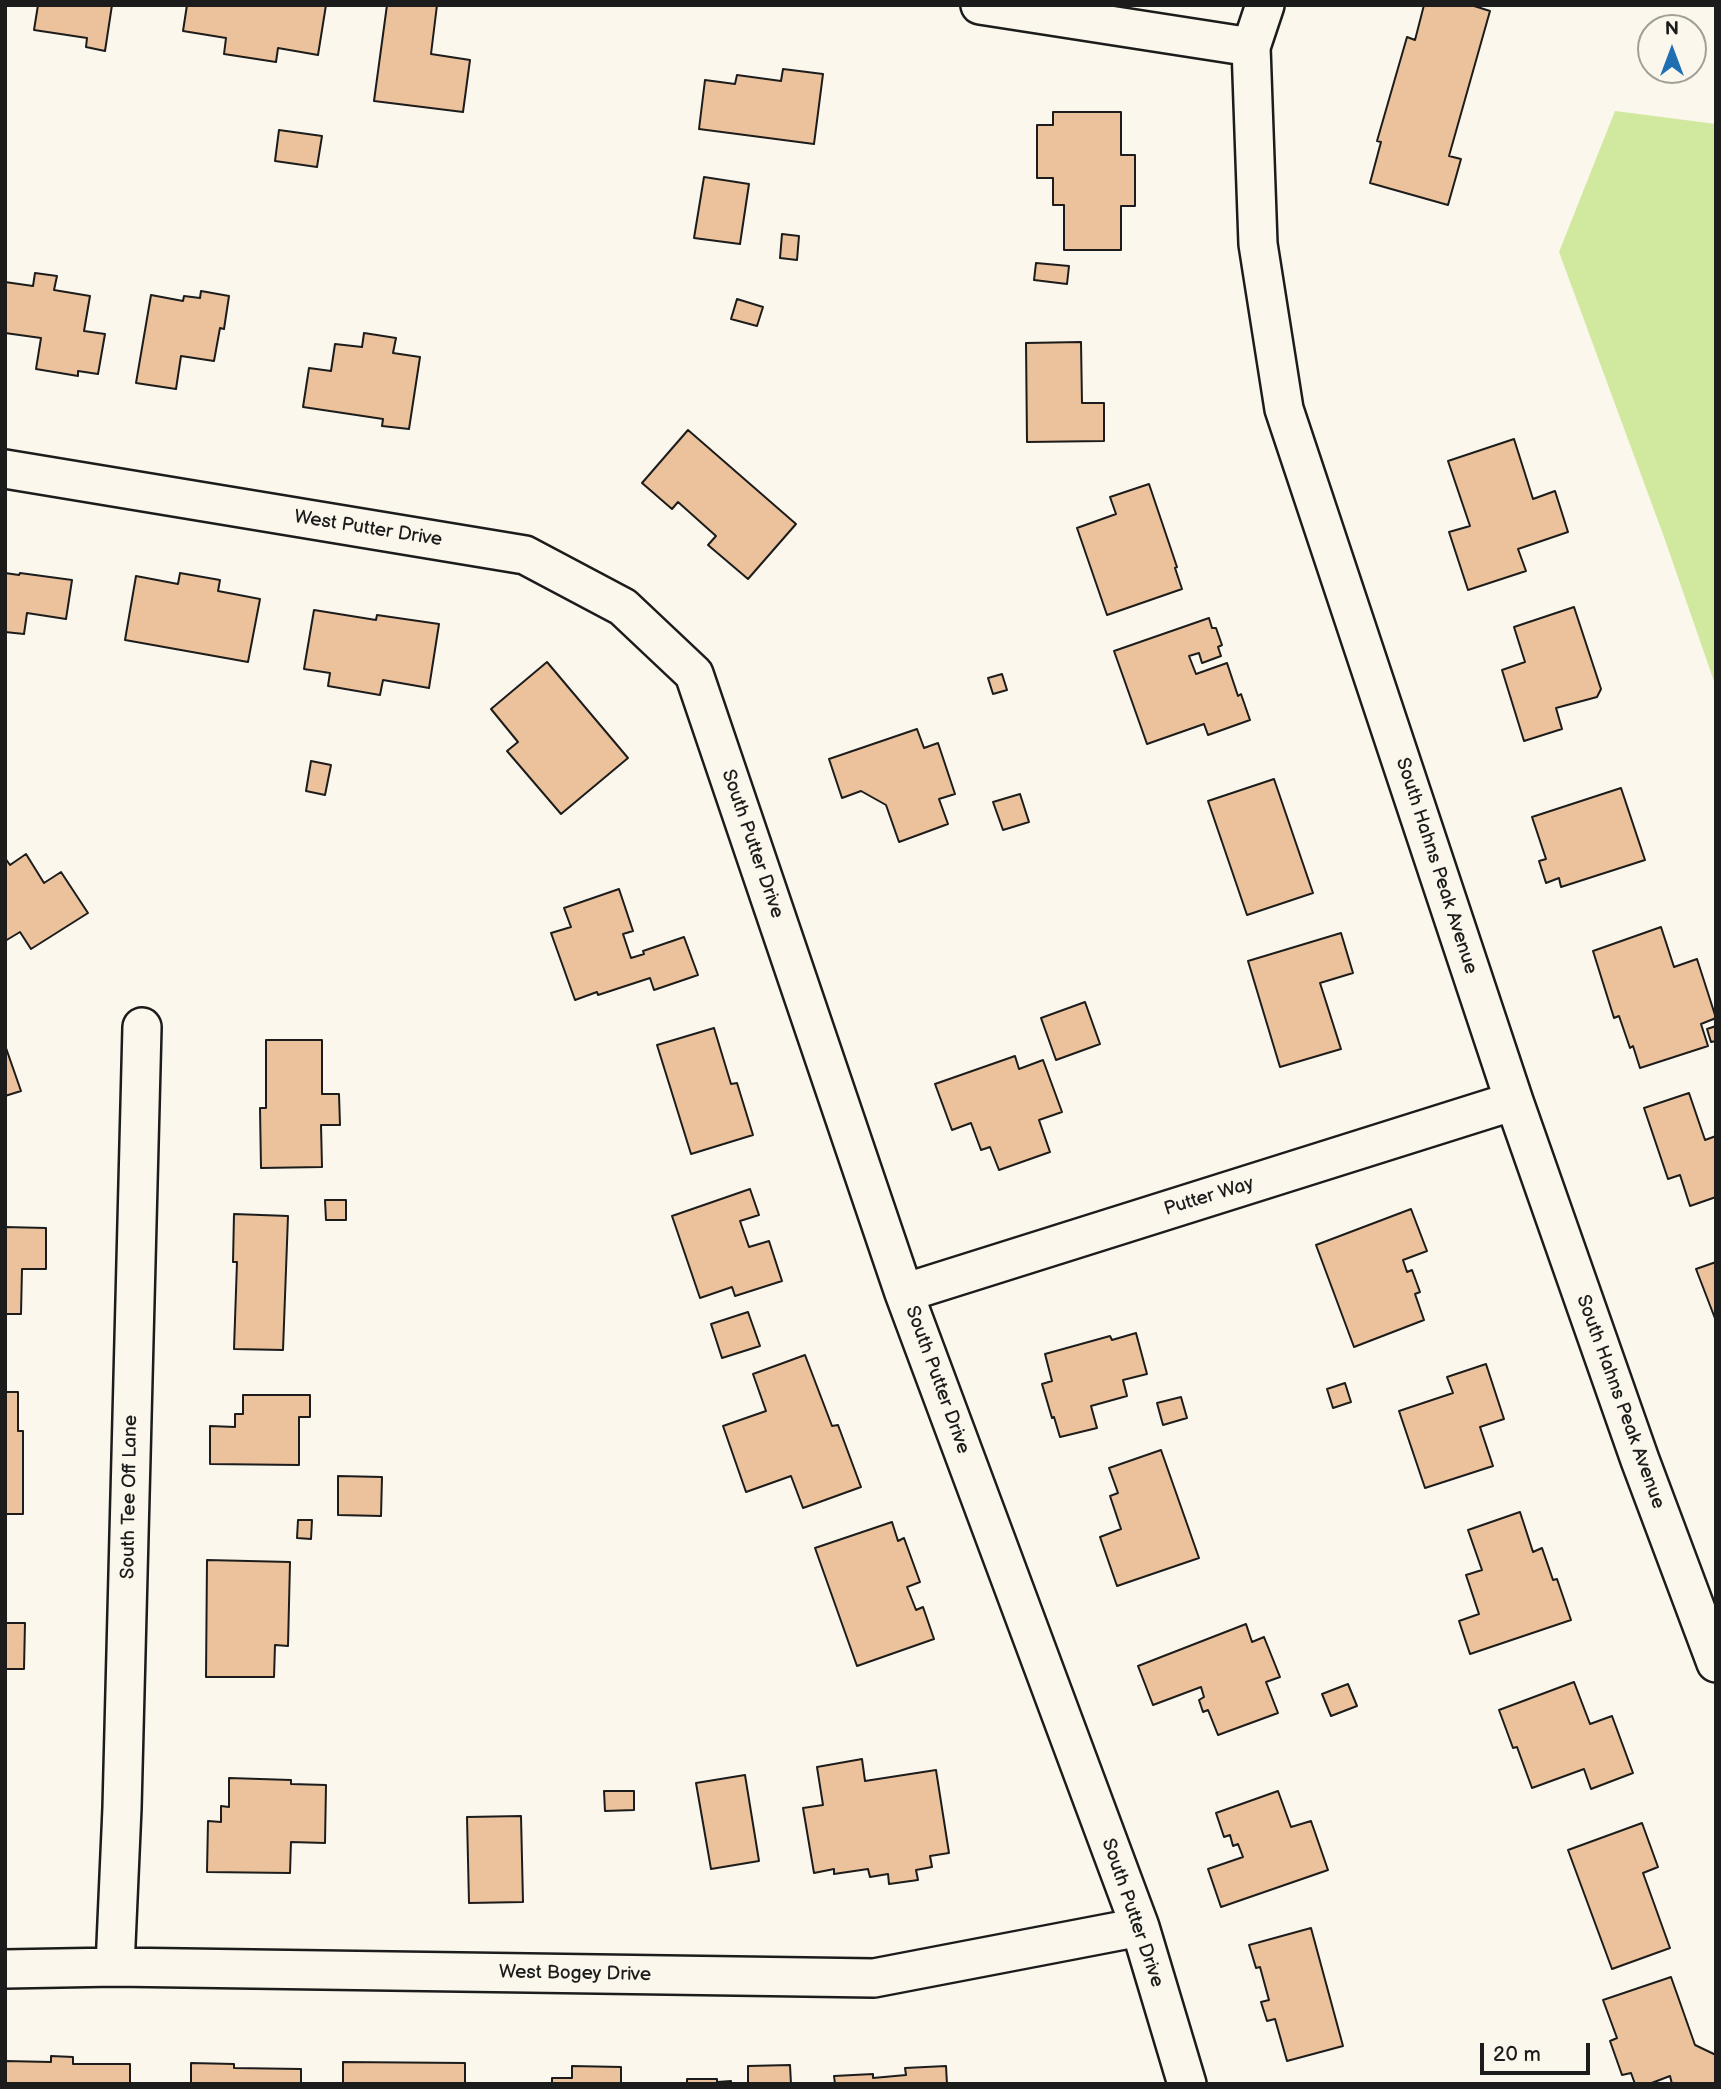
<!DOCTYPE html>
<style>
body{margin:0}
#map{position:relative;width:1721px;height:2089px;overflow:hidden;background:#fbf7ec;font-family:"Balsamiq Sans",sans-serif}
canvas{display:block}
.frame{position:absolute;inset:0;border:7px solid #1c1c1c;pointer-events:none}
.north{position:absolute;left:1637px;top:14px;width:70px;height:70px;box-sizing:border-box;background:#fbf7ec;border:2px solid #a29f99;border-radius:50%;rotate:0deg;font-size:19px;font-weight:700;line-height:28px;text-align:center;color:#1c1c1c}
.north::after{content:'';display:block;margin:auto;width:24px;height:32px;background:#1f6fb2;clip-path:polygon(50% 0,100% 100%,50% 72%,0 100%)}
.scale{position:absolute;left:1480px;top:2043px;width:110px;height:32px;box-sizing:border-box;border:4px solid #1c1c1c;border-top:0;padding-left:9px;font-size:21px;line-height:24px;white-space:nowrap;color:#1c1c1c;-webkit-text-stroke:5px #fbf7ec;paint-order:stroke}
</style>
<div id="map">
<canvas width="1721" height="2089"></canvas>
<div class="frame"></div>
<div class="north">N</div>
<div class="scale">20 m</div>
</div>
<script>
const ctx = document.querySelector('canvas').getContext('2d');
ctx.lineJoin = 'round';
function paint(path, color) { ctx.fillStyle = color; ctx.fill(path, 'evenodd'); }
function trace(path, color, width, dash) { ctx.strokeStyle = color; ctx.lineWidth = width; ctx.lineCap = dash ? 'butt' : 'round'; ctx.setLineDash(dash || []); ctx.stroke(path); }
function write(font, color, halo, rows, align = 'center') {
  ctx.font = font + ' "Balsamiq Sans",sans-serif'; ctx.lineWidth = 7; ctx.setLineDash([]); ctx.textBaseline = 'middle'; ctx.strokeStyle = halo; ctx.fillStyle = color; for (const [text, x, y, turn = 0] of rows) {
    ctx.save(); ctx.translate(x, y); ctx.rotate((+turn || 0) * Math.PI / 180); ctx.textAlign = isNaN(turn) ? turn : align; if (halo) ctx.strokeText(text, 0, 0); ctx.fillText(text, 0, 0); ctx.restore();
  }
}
paint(new Path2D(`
 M1615,111L1716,124V687L1664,537L1559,252Z`), '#d0e99f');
const building = new Path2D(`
 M38,5H112L105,51L86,47L87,38L34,30Z
 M187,5H326L318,55L278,48L276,62L224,54L226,38L183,31Z
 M387,5H437L431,54L470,60L463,112L374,101Z
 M1424,5H1471L1490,11L1449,156L1461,159L1448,205L1370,183L1381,142L1377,141L1407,37L1415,40Z
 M783,69L823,74L814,144L699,129L705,80L735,84L737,75L781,81Z
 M1053,112H1121V155H1135V206H1121V250H1064V205H1053V178H1037V125H1053Z
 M279,130L322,136L317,167L275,161Z
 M704,177L749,184L740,244L694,238Z
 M782,234L799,236L797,260L780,258Z
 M1036,263L1069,266L1067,284L1034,280Z
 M35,273L57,276L54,290L90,296L84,331L105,334L98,374L78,371V376L36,369L41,338L5,333V282L33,286Z
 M201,291L229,296L224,329L220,328L214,361L181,356L176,389L136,383L151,295L183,301L184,296L200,298Z
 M737,299L763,307L757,326L731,319Z
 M364,333L396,338L393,353L420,357L409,429L382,426L383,419L303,407L309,368L331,371L335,344L362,347Z
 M1081,342L1082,403H1104V441L1027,442L1026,343Z
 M688,430L796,524L748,579L708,545L716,536L678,502L672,509L642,483Z
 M1514,439L1533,499L1555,491L1568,532L1518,549L1526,571L1468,590L1449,532L1470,526L1448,461Z
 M1149,484L1177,567L1175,568L1182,589L1107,615L1077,528L1116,514L1110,497Z
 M5,573L19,575L20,573L72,580L66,619L27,613L24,634L5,632Z
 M180,573L220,580L218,591L260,599L248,662L125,640L136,576L178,584Z
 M1574,607L1601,689L1597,697L1556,708L1562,729L1524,741L1502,670L1525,662L1514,627Z
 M314,610L376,620L377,615L439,624L429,688L383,680L380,695L328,686L330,673L304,669Z
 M1209,618L1212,628H1216L1222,645L1218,647L1221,656L1202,663L1199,653L1189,656L1196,674L1227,663L1238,696L1241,694L1250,720L1208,735L1204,724L1147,744L1114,651Z
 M547,662L628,758L561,814L507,751L518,742L491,709Z
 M1002,674L1007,690L993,694L988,678Z
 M917,729L924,748L938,743L955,794L939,799L948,824L899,842L886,805L861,791L842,798L829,759Z
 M311,761L331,765L325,795L306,791Z
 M1274,779L1313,893L1247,915L1208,801Z
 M1621,788L1645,860L1561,887L1559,878L1546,883L1539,861L1546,859L1532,817Z
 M1020,794L1029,822L1003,830L993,802Z
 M26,854L44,883L61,872L88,913L31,949L20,932L5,941V858L10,865Z
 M619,889L633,931L623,934L631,958L644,954L643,951L684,937L698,975L654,990L650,978L598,995L597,992L575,1000L551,933L571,927L564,908Z
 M1661,927L1674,967L1697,959L1716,1018L1701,1024L1708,1046L1640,1068L1633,1046L1630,1048L1619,1016L1614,1018L1593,951Z
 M1341,933L1353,973L1320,983L1341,1049L1280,1067L1248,961Z
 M1085,1002L1100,1044L1056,1060L1041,1018Z
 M1716,1026V1041L1711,1042L1707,1029Z
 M714,1028L731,1084L737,1083L753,1135L691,1154L657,1045Z
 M266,1040H322V1094H339L340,1125H321L322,1167L261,1168L260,1108H266Z
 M6,1048L21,1091L5,1096V1048Z
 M1015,1056L1019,1069L1043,1060L1062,1112L1039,1120L1050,1152L999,1170L990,1147L981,1150L971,1123L952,1130L935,1084Z
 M1689,1093L1705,1140L1716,1136V1197L1690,1206L1680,1175L1668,1179L1644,1108Z
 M750,1189L759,1215L740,1221L749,1247L769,1241L782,1281L735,1296L732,1287L700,1298L672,1216Z
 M325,1200H346V1220H326Z
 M1411,1209L1427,1251L1403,1260L1407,1272L1412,1270L1420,1292L1415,1294L1424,1320L1354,1347L1316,1245Z
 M234,1214L288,1216L283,1350L234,1349L237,1262H233Z
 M5,1227L46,1228V1269H22L21,1314H5Z
 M1716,1262V1321L1696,1269Z
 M748,1312L760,1346L722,1358L711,1324Z
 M1136,1333L1147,1374L1123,1380L1127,1396L1091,1406L1097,1428L1060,1437L1054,1417L1052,1418L1042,1384L1052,1381L1045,1354L1110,1336L1112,1340Z
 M805,1355L832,1426L838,1425L861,1487L803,1508L791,1476L746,1492L723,1426L766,1411L753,1374Z
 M1486,1364L1504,1419L1480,1427L1493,1466L1425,1488L1399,1411L1453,1393L1447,1377Z
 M1345,1383L1351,1402L1333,1408L1327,1389Z
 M5,1392H18V1431H23V1514H5Z
 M243,1395H310V1417H299V1465L210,1464V1426L235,1427V1414H243Z
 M1181,1397L1187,1418L1163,1425L1157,1403Z
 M1161,1450L1199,1558L1117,1586L1100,1537L1121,1529L1110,1496L1118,1493L1109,1468Z
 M338,1476L382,1477L381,1516L338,1515Z
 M1520,1512L1533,1552L1542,1548L1553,1580L1557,1579L1571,1620L1470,1654L1459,1621L1479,1614L1466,1575L1482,1570L1468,1530Z
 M298,1520H312L311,1539L297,1538Z
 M892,1522L898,1541L904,1538L920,1582L907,1587L916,1610L923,1607L934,1639L857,1666L815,1548Z
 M207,1560L290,1562L288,1646L275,1645L274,1677H206Z
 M5,1623H25L24,1669H5Z
 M1246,1624L1252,1642L1264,1637L1280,1677L1266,1682L1278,1713L1218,1735L1208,1710L1203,1712L1199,1700L1204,1697L1201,1687L1153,1705L1138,1666Z
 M1574,1682L1590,1724L1612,1716L1633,1773L1591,1789L1584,1769L1532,1788L1517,1747L1513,1748L1499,1710Z
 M1348,1684L1357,1706L1331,1716L1322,1694Z
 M862,1759L865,1781L936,1770L949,1853L930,1856L932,1867L916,1870L918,1880L889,1884L888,1874L870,1877L868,1869L834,1874V1869L814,1873L803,1808L823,1805L817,1767Z
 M745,1775L759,1861L711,1869L696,1783Z
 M229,1778L291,1780V1784L326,1785L325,1843L291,1842L290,1873L207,1872L208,1821L221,1822V1806L229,1807Z
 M604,1791H634V1810L605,1811Z
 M1278,1791L1291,1827L1311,1821L1328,1870L1221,1907L1208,1869L1243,1857L1238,1844L1233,1846L1230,1835L1224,1837L1216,1813Z
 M521,1816L523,1902L469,1903L467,1817Z
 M1642,1823L1658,1867L1643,1873L1670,1948L1612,1969L1568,1850Z
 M1311,1928L1343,2046L1287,2061L1275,2019L1267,2021L1261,2002L1269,2000L1260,1967L1256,1968L1249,1945Z
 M1671,1977L1695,2045L1716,2055V2084H1672L1670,2076L1649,2084H1635L1631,2073L1622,2075L1610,2041L1617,2038L1603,2000Z
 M51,2056L73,2057V2064H130V2084H5V2061L51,2062Z
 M343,2062L465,2063V2084H343Z
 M191,2063L234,2064V2068L301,2069V2084H191Z
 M790,2065L791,2084H748V2066Z
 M572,2066L621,2067V2084H552V2078H572Z
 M946,2066L947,2084H835L834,2076L873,2074V2078L906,2075L905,2068Z
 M687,2079H717V2082L731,2081V2084H687Z`);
paint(building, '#ebc29b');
trace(building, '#1c1c1c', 2);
const street = new Path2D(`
 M980,5L1251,47
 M1265,5L1251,47L1258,244L1284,409L1514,1101L1640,1460L1716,1663
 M5,469L525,555L623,607L694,674L904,1293L1140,1927L1187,2084
 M904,1293L1514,1101
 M115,1967L122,1808L142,1027
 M5,1969L115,1967L874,1978L1140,1927`);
trace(street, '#1c1c1c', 42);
trace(street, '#fbf7ec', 37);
write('19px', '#1c1c1c', '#fbf7ec', [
 ["West Putter Drive",368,529,9],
 ["South Putter Drive",752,844,71],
 ["South Hahns Peak Avenue",1436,866,72],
 ["Putter Way",1209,1197,-17],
 ["South Putter Drive",937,1380,70],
 ["South Hahns Peak Avenue",1620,1402,70],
 ["South Tee Off Lane",130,1497,-89],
 ["South Putter Drive",1132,1913,71],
 ["West Bogey Drive",575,1974,1]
]);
</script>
